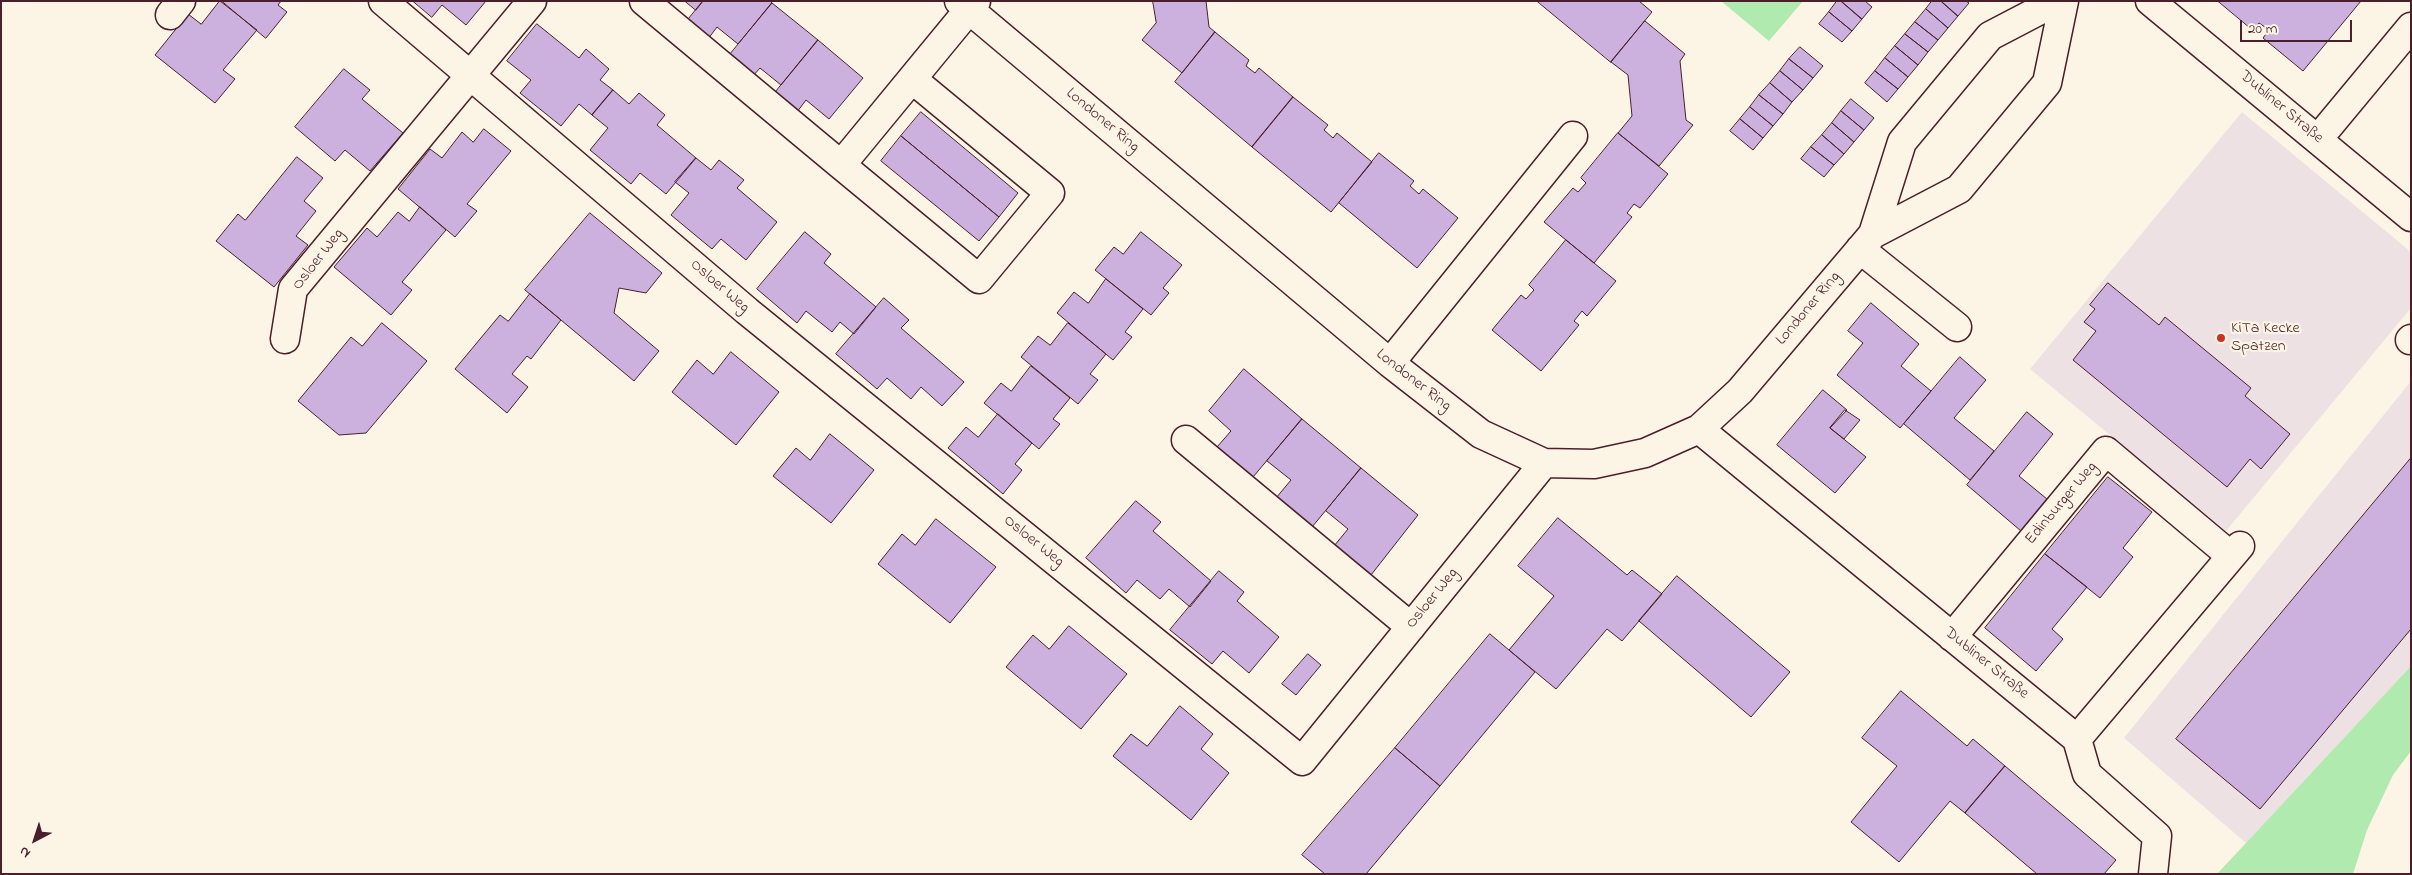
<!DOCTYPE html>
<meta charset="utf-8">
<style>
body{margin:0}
#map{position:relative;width:2412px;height:875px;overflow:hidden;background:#fcf5e5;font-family:"Indie Flower",sans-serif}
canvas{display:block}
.frame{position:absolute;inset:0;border:2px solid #4a1f2b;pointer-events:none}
.north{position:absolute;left:10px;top:815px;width:50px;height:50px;-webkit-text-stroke:4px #fcf5e5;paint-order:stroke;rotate:220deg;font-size:14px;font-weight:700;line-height:20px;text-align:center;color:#4a1f2b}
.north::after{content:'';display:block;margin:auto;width:18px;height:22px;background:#4a1f2b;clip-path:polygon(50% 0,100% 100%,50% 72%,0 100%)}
.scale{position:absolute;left:2240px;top:20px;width:112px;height:22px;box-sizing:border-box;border:2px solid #4a1f2b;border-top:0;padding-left:6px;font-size:15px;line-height:18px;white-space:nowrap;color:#4a1f2b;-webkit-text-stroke:4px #fcf5e5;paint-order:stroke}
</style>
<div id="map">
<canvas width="2412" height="875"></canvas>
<div class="frame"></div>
<div class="north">N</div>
<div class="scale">20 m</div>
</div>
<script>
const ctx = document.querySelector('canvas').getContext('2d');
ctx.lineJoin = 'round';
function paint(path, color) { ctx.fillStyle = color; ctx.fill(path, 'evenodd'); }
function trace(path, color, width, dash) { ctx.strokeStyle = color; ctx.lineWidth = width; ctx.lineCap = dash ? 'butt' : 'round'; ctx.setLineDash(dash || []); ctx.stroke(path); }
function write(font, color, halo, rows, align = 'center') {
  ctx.font = font + ' "Indie Flower",sans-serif'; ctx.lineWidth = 4.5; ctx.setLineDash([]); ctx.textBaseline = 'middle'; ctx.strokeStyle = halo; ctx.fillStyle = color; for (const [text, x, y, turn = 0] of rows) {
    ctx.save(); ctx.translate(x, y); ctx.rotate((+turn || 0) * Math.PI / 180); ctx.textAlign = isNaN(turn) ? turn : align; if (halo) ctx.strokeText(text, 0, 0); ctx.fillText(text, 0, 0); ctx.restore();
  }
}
paint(new Path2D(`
 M2242,112L2411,252V308L2226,531L2030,369Z
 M2411,381V666L2246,843L2124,738Z`), '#eee1e3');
paint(new Path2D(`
 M1721,1H1803L1769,41Z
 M2411,666V751L2393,775L2367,830L2353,874H2217Z`), '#b0eaaf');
const building = new Path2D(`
 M220,1L257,30L223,70L235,79L215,103L155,55L188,14L201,24Z
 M222,1H281L278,5L287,12L266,38Z
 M413,1H486L466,25L442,5L432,17Z
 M685,1H703L696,10Z
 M703,1H770L772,3L738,44L717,27L708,39L687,21Z
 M1153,1H1206L1209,27L1215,32L1182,73L1142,40L1156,23Z
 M1537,1H1639L1652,12L1611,62Z
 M1837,1H1841L1862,19L1852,31L1829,12Z
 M1841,1H1865L1872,7L1862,19Z
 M1932,1H1941L1958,16L1948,28L1926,9Z
 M1941,1H1966L1969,3L1958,16Z
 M2218,1H2361L2303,71L2263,38L2269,30L2259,23L2253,30Z
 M772,3L818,40L781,85L760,68L752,77L728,57Z
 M1926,9L1948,28L1938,40L1915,22Z
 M1829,12L1852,31L1842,42L1819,24Z
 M1645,21L1685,54L1680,61L1686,120L1693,125L1659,166L1618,133L1632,116L1628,75L1611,62Z
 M1915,22L1938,40L1928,52L1905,34Z
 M537,24L579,58L586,49L609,69L600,80L613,90L592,115L579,104L561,126L520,93L531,80L507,61Z
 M1215,32L1249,60L1246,66L1255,73L1259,68L1293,97L1252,147L1175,82Z
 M1905,34L1928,52L1918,65L1895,46Z
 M818,40L863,78L829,119L806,100L797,112L774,94Z
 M1895,46L1918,65L1908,77L1885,58Z
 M1800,47L1823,66L1813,78L1789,59Z
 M1885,58L1908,77L1898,89L1875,71Z
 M1789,59L1813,78L1803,90L1780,71Z
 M344,69L370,90L362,99L403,133L370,171L345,150L335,161L295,127Z
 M1780,71L1803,90L1792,102L1770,83Z
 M1875,71L1898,89L1887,102L1865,83Z
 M1770,83L1792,102L1783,114L1759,95Z
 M613,90L629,104L639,93L665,115L657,125L696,158L666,194L640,173L631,184L590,150L608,128L592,115Z
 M1759,95L1783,114L1773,126L1750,107Z
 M1293,97L1328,125L1324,130L1333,138L1337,133L1372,162L1331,212L1252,147Z
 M1851,99L1874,118L1864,130L1841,111Z
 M1750,107L1773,126L1763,138L1740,119Z
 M1841,111L1864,130L1854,142L1832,123Z
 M921,112L1018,193L999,217L901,136Z
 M1740,119L1763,138L1753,150L1730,131Z
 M1832,123L1854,142L1844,154L1822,135Z
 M484,129L511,151L467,204L477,211L455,237L398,189L430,149L442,158L462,132L473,142Z
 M1618,133L1668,174L1640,208L1634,204L1627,213L1632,217L1594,263L1544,222L1573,188L1578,192L1586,183L1581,178Z
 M1822,135L1844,154L1834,165L1811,147Z
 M901,136L999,217L979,241L881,161Z
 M1811,147L1834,165L1824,177L1801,159Z
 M1379,153L1414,181L1410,186L1419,194L1423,189L1458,218L1417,268L1339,203Z
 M297,157L323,178L304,201L316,211L296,236L308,245L274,287L216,241L238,214L245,220Z
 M696,158L711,170L719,160L744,180L737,188L777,222L746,260L721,239L712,249L671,215L689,193L675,182Z
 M420,207L446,230L402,282L412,290L391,315L334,267L367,228L377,237L398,212L409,221Z
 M590,213L662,273L646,293L619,288L614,313L659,351L634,381L525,290Z
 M805,232L831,254L824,263L876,307L854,334L840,322L832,332L806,311L797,323L757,289Z
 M1141,232L1182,265L1163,288L1169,293L1151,315L1095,270L1114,247L1123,254Z
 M1566,240L1616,281L1587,316L1582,311L1574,321L1579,325L1541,371L1492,330L1521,295L1526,299L1534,290L1529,285Z
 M1106,279L1143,309L1125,332L1132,337L1113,360L1057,313L1074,292L1088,303Z
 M2108,283L2159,325L2165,317L2251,388L2245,396L2290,434L2261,469L2250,459L2227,487L2073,360L2096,331L2084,322L2095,309L2090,305Z
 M530,294L561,320L531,359L527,356L512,374L528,387L507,413L455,369L500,315L508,321Z
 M884,298L909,320L901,328L964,382L942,406L921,387L911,399L887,378L877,389L836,354Z
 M1871,303L1919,344L1901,366L1931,391L1900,428L1837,375L1863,343L1848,331Z
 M382,323L427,361L366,433L339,435L298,401L351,337L362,346Z
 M1068,323L1106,354L1090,374L1098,380L1078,404L1021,357L1038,336L1050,345Z
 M731,352L779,392L736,445L672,392L697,360L713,374Z
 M1960,357L1986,380L1954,418L1994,451L1970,480L1904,424Z
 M1031,366L1070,398L1053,419L1060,424L1039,449L984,403L1001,383L1011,391Z
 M1244,369L1302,419L1253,477L1217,447L1231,431L1209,411Z
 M1823,390L1847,410L1830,428L1866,457L1835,493L1777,445Z
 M1845,410L1860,420L1844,439L1830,428Z
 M2027,412L2053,434L2019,476L2047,499L2021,531L1967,485Z
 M998,414L1032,443L1015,464L1022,470L1003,494L948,448L966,427L978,437Z
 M1302,419L1361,468L1312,527L1276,498L1291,480L1267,461Z
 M830,434L874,470L831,523L773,476L796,448L810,460Z
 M2411,458V629L2260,809L2176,739Z
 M1361,468L1418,515L1371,575L1334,546L1348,529L1326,511Z
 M2108,477L2152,512L2123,548L2133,557L2100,598L2045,554Z
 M1136,501L1161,522L1153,531L1211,581L1190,607L1169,589L1160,599L1137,580L1126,593L1086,558Z
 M1558,518L1627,575L1632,570L1662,594L1622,641L1607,629L1556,689L1509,650L1554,596L1518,566Z
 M936,519L996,567L950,623L878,564L902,534L915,545Z
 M2045,554L2087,587L2052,629L2063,639L2036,671L1985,628Z
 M1219,571L1244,592L1237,601L1279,637L1249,673L1223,651L1212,664L1170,630Z
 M1677,576L1790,672L1751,717L1639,621Z
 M1069,626L1127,674L1081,729L1006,667L1033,635L1049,649Z
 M1490,634L1535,672L1440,786L1395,748Z
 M1308,654L1321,665L1296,695L1282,684Z
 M1901,691L1967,746L1973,739L2005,766L1965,813L1950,801L1899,862L1851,822L1897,766L1862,738Z
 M1180,706L1213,734L1201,749L1229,773L1191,820L1113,756L1131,734L1147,746Z
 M1395,748L1440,786L1366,874H1325L1302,855Z
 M2005,766L2116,860L2104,874H2037L1965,813Z`);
paint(building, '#ccb1df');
trace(building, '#4a1f2b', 1);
const minor = new Path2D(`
 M383,1L747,311L1302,761L1544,463
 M644,1L841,165L976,1
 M959,1L1390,363L1481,434L1544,463L1594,464L1645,453L1699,429L1740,391L1873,234L1902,142L1990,36L2057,1
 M2150,1L2411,217
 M170,15L181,1
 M2318,139L2411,27
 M841,165L979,279L1050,193L912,79
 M1873,234L1959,189L2047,83L2064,1
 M1860,249L1957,327
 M285,339L293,289L532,1
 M2410,340L2411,339
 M1390,363L1573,136
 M1699,429L2077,739L2240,546
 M1186,440L1411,627
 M1952,637L2106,451L2231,556
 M2077,739L2087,774L2157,836L2153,874`);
trace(minor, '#4a1f2b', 31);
trace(minor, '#fcf5e5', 28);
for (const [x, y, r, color] of [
 [2221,338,5,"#c8321e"]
]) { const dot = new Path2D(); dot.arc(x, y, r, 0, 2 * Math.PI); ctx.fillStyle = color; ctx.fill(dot); trace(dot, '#fcf5e5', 2); }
write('16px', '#4a1f2b', '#fcf5e5', [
 ["Dubliner Straße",2281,108,40],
 ["Londoner Ring",1102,121,40],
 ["Osloer Weg",319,260,-52],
 ["Osloer Weg",719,287,41],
 ["Londoner Ring",1809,309,-50],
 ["Londoner Ring",1413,381,38],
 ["Edinburger Weg",2062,504,-50],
 ["Osloer Weg",1033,542,39],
 ["Osloer Weg",1433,599,-51],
 ["Dubliner Straße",1986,664,39]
]);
write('16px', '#4a1f2b', '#fcf5e5', [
 ["KiTa Kecke",2231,329],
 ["Spatzen",2231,347]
], 'left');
</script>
